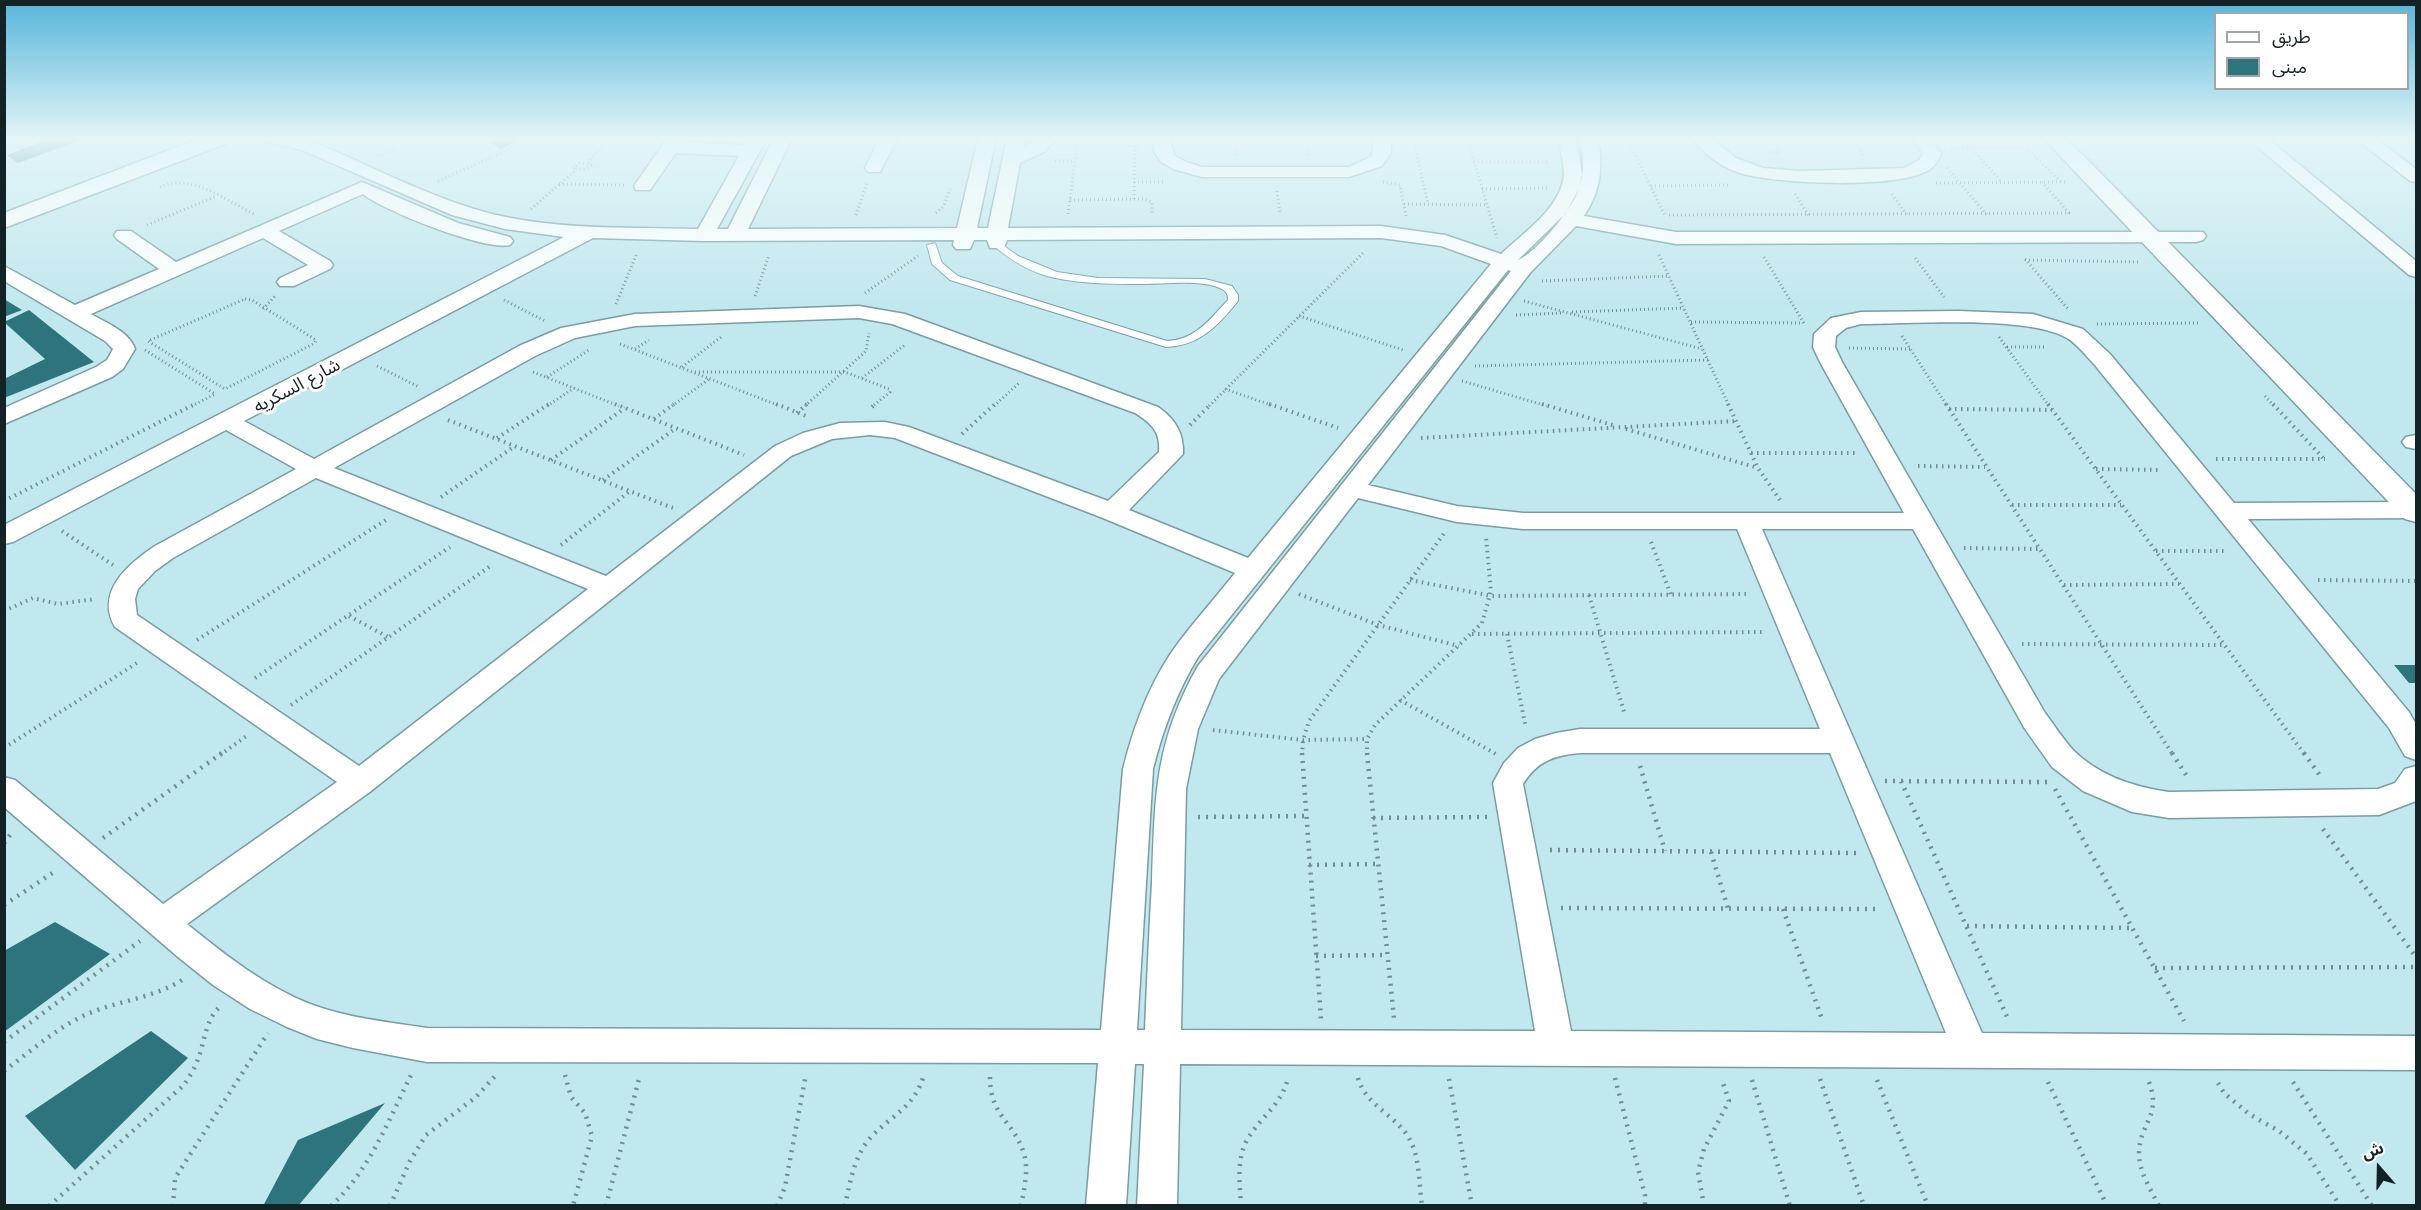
<!DOCTYPE html>
<meta charset="utf-8">
<style>
body{margin:0}
#map{position:relative;width:2421px;height:1210px;overflow:hidden;background:#c1e8ee;font-family:"Work Sans","Noto Sans Arabic",sans-serif}
canvas{display:block}
.frame{position:absolute;inset:0;border:6px solid #132224;pointer-events:none}
.legend{position:absolute;left:2214px;top:12px;width:195px;height:78px;box-sizing:border-box;background:#fff;border:2px solid #a1a7a7;margin:0;padding:8px 10px;list-style:none;font-size:18px;color:#132224}
.legend li{display:flex;align-items:center;gap:12px;height:30px}
.legend b{width:30px;border:2px solid #a1a7a7}
.north{position:absolute;left:2349px;top:1138px;width:60px;height:60px;-webkit-text-stroke:4px #fff;paint-order:stroke;rotate:340deg;font-size:16px;font-weight:700;line-height:24px;text-align:center;color:#132224}
.north::after{content:'';display:block;margin:auto;width:21px;height:27px;background:#132224;clip-path:polygon(50% 0,100% 100%,50% 72%,0 100%)}
</style>
<div id="map">
<canvas width="2421" height="1210"></canvas>
<div class="frame"></div>
<ul class="legend">
<li><b style="height:8px;background:#fff"></b>طريق</li>
<li><b style="height:16px;background:#2d747d"></b>مبنى</li>
</ul>
<div class="north">ش</div>
</div>
<script>
const ctx = document.querySelector('canvas').getContext('2d');
ctx.lineJoin = 'round';
function paint(path, color) { ctx.fillStyle = color; ctx.fill(path, 'evenodd'); }
function trace(path, color, width, dash) { ctx.strokeStyle = color; ctx.lineWidth = width; ctx.lineCap = dash ? 'butt' : 'round'; ctx.setLineDash(dash || []); ctx.stroke(path); }
function write(font, color, halo, rows, align = 'center') {
  ctx.font = font + ' "Work Sans","Noto Sans Arabic",sans-serif'; ctx.lineWidth = 6; ctx.setLineDash([]); ctx.textBaseline = 'middle'; ctx.strokeStyle = halo; ctx.fillStyle = color; for (const [text, x, y, turn = 0] of rows) {
    ctx.save(); ctx.translate(x, y); ctx.rotate((+turn || 0) * Math.PI / 180); ctx.textAlign = isNaN(turn) ? turn : align; if (halo) ctx.strokeText(text, 0, 0); ctx.fillText(text, 0, 0); ctx.restore();
  }
}
paint(new Path2D(`
 M52,138H87L18,163L7,155Z
 M497,138H523L501,149L489,142Z
 M4,299L22,310L4,317Z
 M29,310L94,362L4,398V379L45,359L4,322Z
 M2394,665H2416V683H2409Z
 M55,922L110,954L4,1032V951Z
 M151,1031L188,1058L75,1170L25,1116Z
 M385,1103L298,1206H263L298,1140Z`), '#2d747d');
const lane = new Path2D(`
 M997,241L1018,256L1057,272L1098,278L1205,279L1232,286L1238,295V301C1218,326 1199,346 1166,347L950,280L932,264L927,245L935,243L942,263L958,276L1167,341C1195,340 1209,320 1228,300C1228,295 1227,292 1222,289C1203,279 1165,284 1143,284C1114,284 1084,284 1055,278C1031,273 1012,261 994,246L992,244Z`);
const street = new Path2D(`
 M264,138H296L314,142C373,167 444,205 506,217C569,230 634,227 698,229L739,156L676,153L650,190H636L634,186L664,143L668,138H686L683,142L745,145L749,138H767L717,229H728L774,138H792L748,229L957,228L978,138H996L977,228H988L1007,138H1025L1023,148L1038,138H1057L1044,152L1020,163L1008,228L1381,226L1445,235L1501,254C1523,233 1561,208 1564,175C1564,163 1560,149 1558,138H1576L1582,174L1580,186C1585,170 1583,154 1580,138H1598C1603,167 1601,191 1584,216L1676,232H2203L2206,236L2203,240L2196,242L1676,244L1576,226L1530,273L1368,485L1457,506L1523,513H1904L1820,362L1813,347L1814,334L1831,318L1861,312L1959,311L2033,314L2083,329L2110,354L2234,503L2416,502L2415,518L2248,519L2409,712L2416,724V760L2405,756L2389,728L2094,364C2086,356 2077,344 2067,338C2027,315 1910,324 1861,324L1846,328L1836,336L1835,347L1842,362L2045,713C2054,725 2063,739 2073,750C2099,776 2134,787 2169,792L2378,789L2395,783L2405,769L2416,766V801L2379,815L2169,818L2132,812L2083,791L2052,767L2025,729L1913,529H1762L1982,1033L2416,1036V1070L1180,1064L1177,1206H1137L1144,1064H1135L1126,1206H1086L1098,1063L427,1062L353,1048L317,1039L287,1027L250,1009L213,985L178,957L4,807V777L15,780L163,904L337,782L115,627C95,592 128,564 155,546L296,469L226,430L13,542L4,544V525L564,237L505,229L452,215L302,150L267,142ZM1579,189C1572,209 1536,253 1518,260L1565,214ZM593,238L704,241L954,240L953,245L956,249H970L974,240H987L990,248H1004L1007,240L1381,238L1441,246L1491,264L1248,558L1129,510L1183,454C1184,433 1175,419 1158,407L905,314L859,306L635,314L561,328L519,346L314,459L244,421ZM1508,270L1511,271L1198,666C1154,744 1155,797 1152,883C1149,932 1147,981 1145,1030H1137L1153,769C1163,729 1177,692 1198,657ZM859,318L892,324L1135,413C1151,423 1161,432 1159,452L1108,501L909,427L885,422L840,423L803,433L775,446L606,576L334,468L535,356L575,338L635,326ZM870,435L895,438L1103,518L1235,573C1217,596 1197,618 1179,642C1151,679 1134,725 1123,769L1101,1030L427,1028C388,1022 347,1018 310,1004C265,986 225,955 187,924L371,791L791,456L832,439ZM316,478L588,589L359,766L137,615L135,599L138,589L155,571L173,558ZM1358,498L1457,522L1523,529H1737L1820,729H1580L1556,733L1535,739L1518,748L1504,763L1493,783L1535,1031L1181,1030L1186,789L1198,729L1219,679ZM1580,753H1830L1946,1033L1571,1031L1523,784C1537,761 1555,755 1580,753Z
 M880,138H898L880,172H868L865,168Z
 M1152,138H1170L1174,155L1186,162L1202,167H1349L1372,156L1373,138H1391V153L1382,166L1349,177H1202L1173,169L1161,162L1155,153Z
 M1692,138H1711L1736,158L1763,168L1800,171L1904,168L1919,160L1923,154L1912,138H1930L1941,154C1938,161 1934,168 1927,171C1895,189 1775,184 1740,173C1721,167 1704,154 1692,138Z
 M2247,138H2267L2416,261V277L2409,275Z
 M2355,138H2375L2416,169V182L2410,181Z
 M362,182L458,223L510,237L513,241L510,245C485,251 384,211 363,194L279,231L330,261L333,265L330,269L294,286H280L277,282L280,278L308,265L263,238L91,314C106,323 129,331 135,349L123,369L112,377L4,424V408L96,367L107,360L113,349L105,341L4,281V266L75,305L159,269L117,239L114,235L117,231H131L176,262Z
 M2416,435V449L2406,447L2402,442L2406,437Z`);
const secondary = new Path2D(`
 M201,138H231L228,143L4,228V213Z
 M2043,138H2066L2416,494V522L2405,519Z`);
trace(lane, '#789da2', 2);
trace(street, '#789da2', 3);
trace(secondary, '#789da2', 3);
trace(new Path2D(`
 M429,138L438,141L454,138
 M1235,138L1236,155
 M1307,138L1309,155
 M1413,138L1428,204
 M1467,138L1497,238
 M1627,138L1665,216
 M1771,138L1780,153
 M1851,138L1865,157
 M1962,138L2002,182
 M1404,142H1468
 M1630,145H1681
 M1077,146H1139
 M1469,146L1547,145
 M1970,147H2026L2061,182
 M1951,149L1971,148
 M1769,152H1780
 M378,156L421,138
 M1055,161H1075
 M1474,162H1549
 M579,163L591,165L586,169H573Z
 M588,163L609,138
 M1947,168L1987,215
 M438,181L535,138
 M1134,182H1165
 M1383,182L1400,185L1406,216
 M1936,183L2067,182
 M559,184L624,185
 M1651,186L1728,185
 M160,187C190,172 227,201 254,214
 M1482,189L1547,188
 M1277,191L1280,213
 M1795,194L1809,216
 M1892,194L1907,215
 M1134,199L1135,138
 M1070,200L1144,199L1152,202V215
 M1404,204L1487,205
 M531,209L576,170
 M936,213L944,206L950,189
 M1068,214L1078,138
 M856,215L867,183
 M1669,215L2069,213L2042,182
 M147,225L217,196
 M1659,255L1729,406
 M1764,257L1805,325
 M1915,258L1944,297
 M2025,259L2069,310
 M2025,260L2139,262
 M1542,281L1669,276
 M865,293L918,256
 M755,296L769,255
 M245,299L252,300L316,340L315,343L225,389L148,341Z
 M504,300L545,321
 M1524,301L1702,349
 M616,304L637,253
 M263,309L275,296
 M1572,312L1684,308
 M1516,315L1562,313
 M1299,316L1403,350
 M1691,322L1802,323
 M2097,324L2198,323
 M1902,336L1947,406
 M1999,337L2049,406
 M620,344L780,406
 M2007,347H2047
 M1849,348L1910,349
 M635,349L649,340
 M145,350L215,394L192,406
 M377,366L419,387
 M1475,366L1708,360
 M682,367L721,337
 M533,372L619,406
 M695,372H845L889,389L890,392L873,406
 M547,377L589,350
 M862,378L906,344
 M1462,381L1547,406
 M1225,389L1274,406
 M2265,396L2274,406
 M547,406L574,388
 M672,406L709,379
 M805,406L866,351L869,333
 M994,406L1019,383
 M1209,406L1363,253`), '#728e92', 3, [1, 3]);
trace(new Path2D(`
 M615,404L744,455
 M776,404L809,417
 M1269,404L1338,428
 M1542,404L1616,426
 M1728,404L1758,468L1780,500
 M1946,404L2173,755
 M2048,404L2305,755
 M2273,404L2324,459
 M872,407L875,404
 M1949,409L2052,410
 M797,413L807,404
 M654,419L674,404
 M448,420L673,508
 M1190,425L1211,404
 M1626,429L1758,468
 M962,434L995,404
 M497,438L549,404
 M1421,438L1737,421
 M1751,453H1856
 M2216,459H2325
 M551,460L625,408
 M1918,466L1985,467
 M2096,469L2161,470
 M603,480L675,429
 M441,497L515,446
 M4,501L195,404
 M2012,505H2121
 M62,531L113,565
 M1651,542L1671,595
 M561,545L630,491
 M1964,548L2039,549
 M2156,551H2227
 M1410,580L1492,596L1750,594
 M2318,580L2416,581
 M2064,585L2179,584
 M1299,594L1378,625L1459,646
 M1589,595L1625,715
 M4,611L33,598L58,604L95,599
 M349,616L388,637
 M1472,634L1766,632
 M1507,634L1526,728
 M197,640L386,520
 M2022,644L2224,645
 M255,678L450,547
 M1400,700L1496,754
 M291,705L492,565
 M1213,730L1303,740L1367,739
 M4,748L140,661
 M220,755L248,735
 M1302,755L1303,740L1309,721L1445,532
 M1367,755V739L1375,725L1482,623L1491,591L1486,537`), '#728e92', 4, [1.5, 4.5]);
trace(new Path2D(`
 M1302,753L1321,1019
 M1367,753L1394,1018
 M2172,753L2188,778
 M2304,753L2321,777
 M1640,766L1665,851
 M1885,781L2049,782
 M1901,781L2009,1021
 M2055,789L2184,1021
 M1198,817L1306,816
 M1373,818L1487,817
 M2323,829L2416,957
 M103,838L222,753
 M4,843L13,831
 M1550,850L1857,853
 M1711,852L1728,909
 M1309,865L1377,864
 M4,905L57,870
 M1561,908L1880,909
 M1783,909L1822,1019
 M1967,926L2132,928
 M1316,956L1387,955
 M2155,968L2416,967
 M4,1042L140,941
 M4,1071C30,1052 55,1029 85,1015C118,1000 154,999 185,978
 M565,1075L571,1097L585,1113L592,1136L573,1206
 M990,1077C990,1117 1014,1121 1024,1154C1029,1170 1024,1189 1021,1206
 M1358,1078C1366,1107 1399,1116 1411,1142C1420,1160 1419,1186 1422,1206
 M1615,1078L1645,1195V1206
 M1449,1079L1472,1206
 M1820,1079L1864,1206
 M1752,1080L1790,1206
 M1877,1080L1928,1206
 M2048,1082L2107,1206
 M2149,1082C2162,1117 2139,1123 2139,1154C2139,1172 2151,1190 2159,1206
 M2293,1082L2372,1206
 M2218,1083L2224,1093L2249,1114L2279,1131L2307,1154L2340,1206
 M49,1206L184,1085C189,1077 195,1068 198,1059C205,1041 205,1019 221,1006
 M173,1206L175,1178L268,1033
 M331,1206C370,1170 389,1119 412,1073
 M390,1206L410,1161L426,1135L476,1097L495,1076
 M606,1206L640,1075
 M777,1206L785,1187L806,1074
 M845,1206C850,1182 854,1156 871,1137C893,1114 914,1108 924,1075
 M1241,1206C1240,1185 1236,1160 1247,1140C1260,1117 1283,1104 1288,1077
 M1704,1206L1698,1172L1704,1149L1729,1101L1722,1080`), '#728e92', 4.5, [2, 6]);
paint(lane, '#fff');
paint(street, '#fff');
paint(secondary, '#fff');
const sky = ctx.createLinearGradient(0, 0, 0, 307);
sky.addColorStop(0, '#55b5db');
sky.addColorStop(0.45, '#e3f5f7');
sky.addColorStop(1, '#e3f5f700');
ctx.fillStyle = sky;
ctx.fillRect(0, 0, 2421, 307);
write('18px', '#132224', '#fff', [
 ["شارع السكريه",297,386,-28]
]);
</script>
